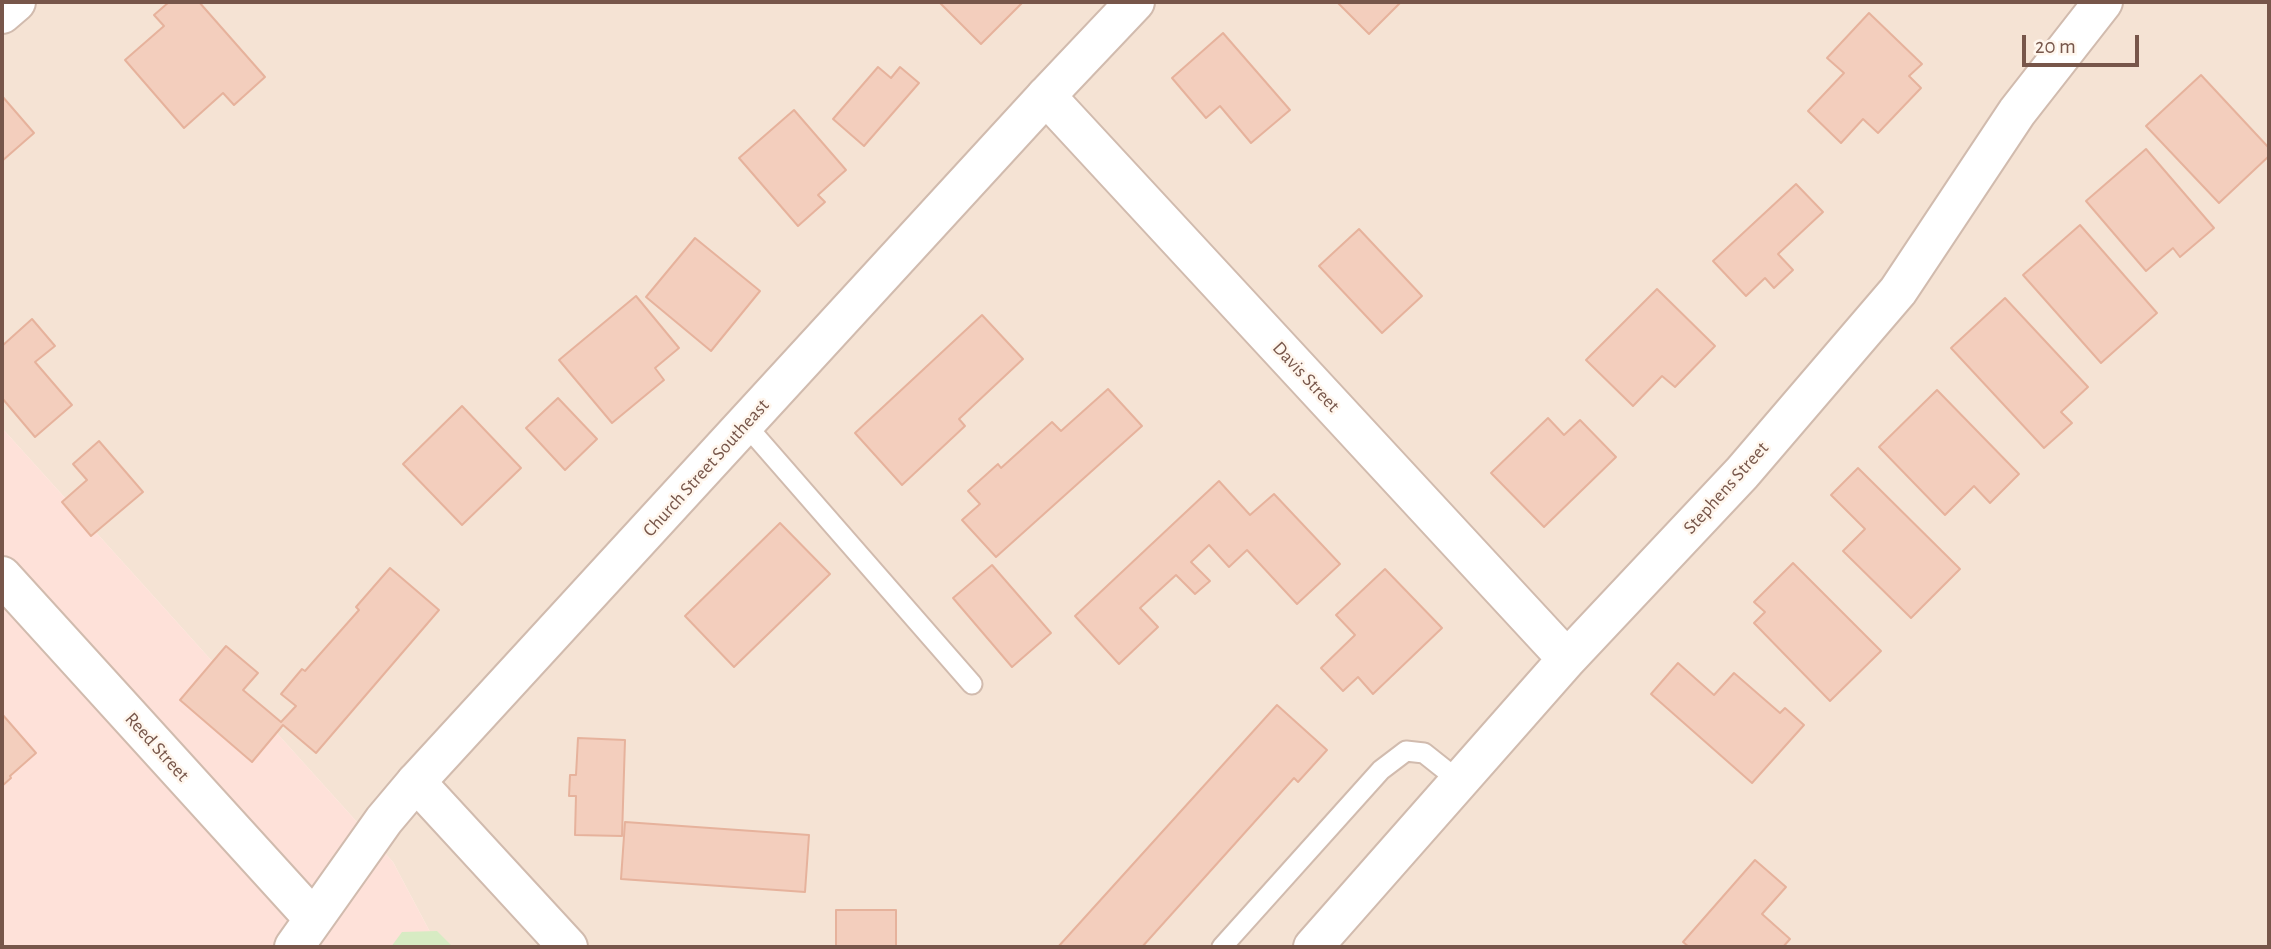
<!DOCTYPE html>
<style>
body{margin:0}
#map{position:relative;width:2271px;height:949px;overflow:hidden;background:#fdf2e6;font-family:"Alegreya Sans",sans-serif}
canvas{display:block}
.frame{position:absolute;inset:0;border:4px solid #77564a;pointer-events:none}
.scale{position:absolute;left:2022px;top:35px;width:117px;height:32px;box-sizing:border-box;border:4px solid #77564a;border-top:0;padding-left:9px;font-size:21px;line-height:24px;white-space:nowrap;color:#77564a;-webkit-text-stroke:5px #fff6ed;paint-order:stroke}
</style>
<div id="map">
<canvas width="2271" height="949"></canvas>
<div class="frame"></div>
<div class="scale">20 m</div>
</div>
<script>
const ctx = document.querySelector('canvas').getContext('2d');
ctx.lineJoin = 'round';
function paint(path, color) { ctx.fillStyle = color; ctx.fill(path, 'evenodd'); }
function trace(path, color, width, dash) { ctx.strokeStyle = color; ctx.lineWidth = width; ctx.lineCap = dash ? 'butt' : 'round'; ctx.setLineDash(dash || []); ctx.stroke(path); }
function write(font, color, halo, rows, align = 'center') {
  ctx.font = font + ' "Alegreya Sans",sans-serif'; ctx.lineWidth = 5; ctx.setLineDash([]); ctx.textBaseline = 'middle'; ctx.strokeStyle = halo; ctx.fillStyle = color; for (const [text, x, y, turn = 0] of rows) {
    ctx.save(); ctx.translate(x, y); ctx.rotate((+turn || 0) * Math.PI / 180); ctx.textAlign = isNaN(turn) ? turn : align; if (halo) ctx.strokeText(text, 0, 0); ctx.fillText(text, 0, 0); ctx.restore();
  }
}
paint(new Path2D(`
 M2,2H2269V947H438L393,862L2,428Z`), '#f5e3d4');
paint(new Path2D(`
 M2,428L393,862L438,947H2Z`), '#fee1d9');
paint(new Path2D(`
 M437,931L453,947H391L402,932Z`), '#d7ebc3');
const building = new Path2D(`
 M169,2H199L265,77L234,105L223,93L184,128L125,60L164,26L154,15Z
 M939,2H1023L981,44Z
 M1337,2H1401L1369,34Z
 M1869,13L1922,64L1909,76L1921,88L1878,133L1863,119L1841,143L1808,111L1844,73L1827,58Z
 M1223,33L1290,110L1251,143L1220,106L1206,118L1172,78Z
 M878,67L891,78L900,67L919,83L864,146L833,119Z
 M2201,75L2269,148V156L2219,203L2146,126Z
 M2,96L34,133L2,161Z
 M794,110L846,170L818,195L825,202L798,226L739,158Z
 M2146,149L2214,228L2180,257L2173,248L2146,271L2086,201Z
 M1796,184L1823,212L1778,254L1793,270L1774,288L1765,278L1746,296L1713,261Z
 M2080,225L2157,313L2101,363L2023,275Z
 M1359,229L1422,296L1382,333L1319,266Z
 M695,238L760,291L711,351L646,297Z
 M1657,289L1715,346L1675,387L1662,376L1633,406L1586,360Z
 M636,296L679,348L655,368L664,380L612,423L559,360Z
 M2005,298L2088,387L2061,412L2072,423L2044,448L1951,348Z
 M982,315L1023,359L959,419L965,426L902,485L855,433Z
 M32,319L55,346L35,362L72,405L35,437L2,398V346Z
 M1108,389L1142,426L996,557L962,520L980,504L968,491L998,464L1001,468L1052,422L1061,431Z
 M1937,390L2019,474L1990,503L1974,486L1945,515L1879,447Z
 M558,398L597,439L565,470L526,428Z
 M462,406L521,468L462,525L403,464Z
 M1548,418L1564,435L1580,420L1616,457L1544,527L1491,473Z
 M99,441L143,492L91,536L62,502L87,480L73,464Z
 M1858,468L1960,569L1911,618L1843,551L1865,529L1831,495Z
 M1219,481L1250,515L1274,494L1340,564L1297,604L1247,550L1229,567L1209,545L1191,562L1210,581L1195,594L1176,575L1140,608L1158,627L1119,664L1075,616Z
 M780,523L830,574L734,667L685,616Z
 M1793,563L1881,651L1830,701L1754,623L1765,612L1754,602Z
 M992,565L1051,633L1012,667L953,598Z
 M390,568L439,610L316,753L283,725L252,762L180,700L226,646L258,673L243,690L281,722L296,706L281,694L302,669L305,671L359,610L356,607Z
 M1385,569L1442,628L1373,694L1358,677L1343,691L1321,668L1355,635L1336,615Z
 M1678,663L1714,695L1734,673L1780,713L1785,708L1804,725L1752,783L1651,694Z
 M1277,705L1327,750L1298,782L1294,778L1142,947H1058Z
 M2,714L36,753L10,776L11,778L2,786Z
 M578,738L625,740L622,836L575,835L576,796H569L570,775H576Z
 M625,822L809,835L805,892L621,879Z
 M1755,860L1786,887L1762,914L1790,939L1783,947H1689L1683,942Z
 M836,910H896V947H836Z`);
paint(building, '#f3cebd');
trace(building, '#e6b29c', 2);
const service = new Path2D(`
 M745,424L972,684
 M1222,947L1381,770L1406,751L1424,753L1458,780`);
const minor = new Path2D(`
 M2,14L16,2
 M1046,96L1567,659
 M2,576L313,918
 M416,782L568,947
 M1313,947L1567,659L1742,473L1898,291L2017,112L2103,2`);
const tertiary = new Path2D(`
 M294,947L384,820L416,782L1046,96L1135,2`);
trace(service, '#d1bbae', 23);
trace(minor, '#d1bbae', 42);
trace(tertiary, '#d1bbae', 42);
trace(service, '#fff', 19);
trace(minor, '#fff', 38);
trace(tertiary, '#fff', 38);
write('19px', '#77564a', '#fff6ed', [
 ["Davis Street",1306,377,47],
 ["Church Street Southeast",706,468,-48],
 ["Stephens Street",1726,488,-48],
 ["Reed Street",157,747,48]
]);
</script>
